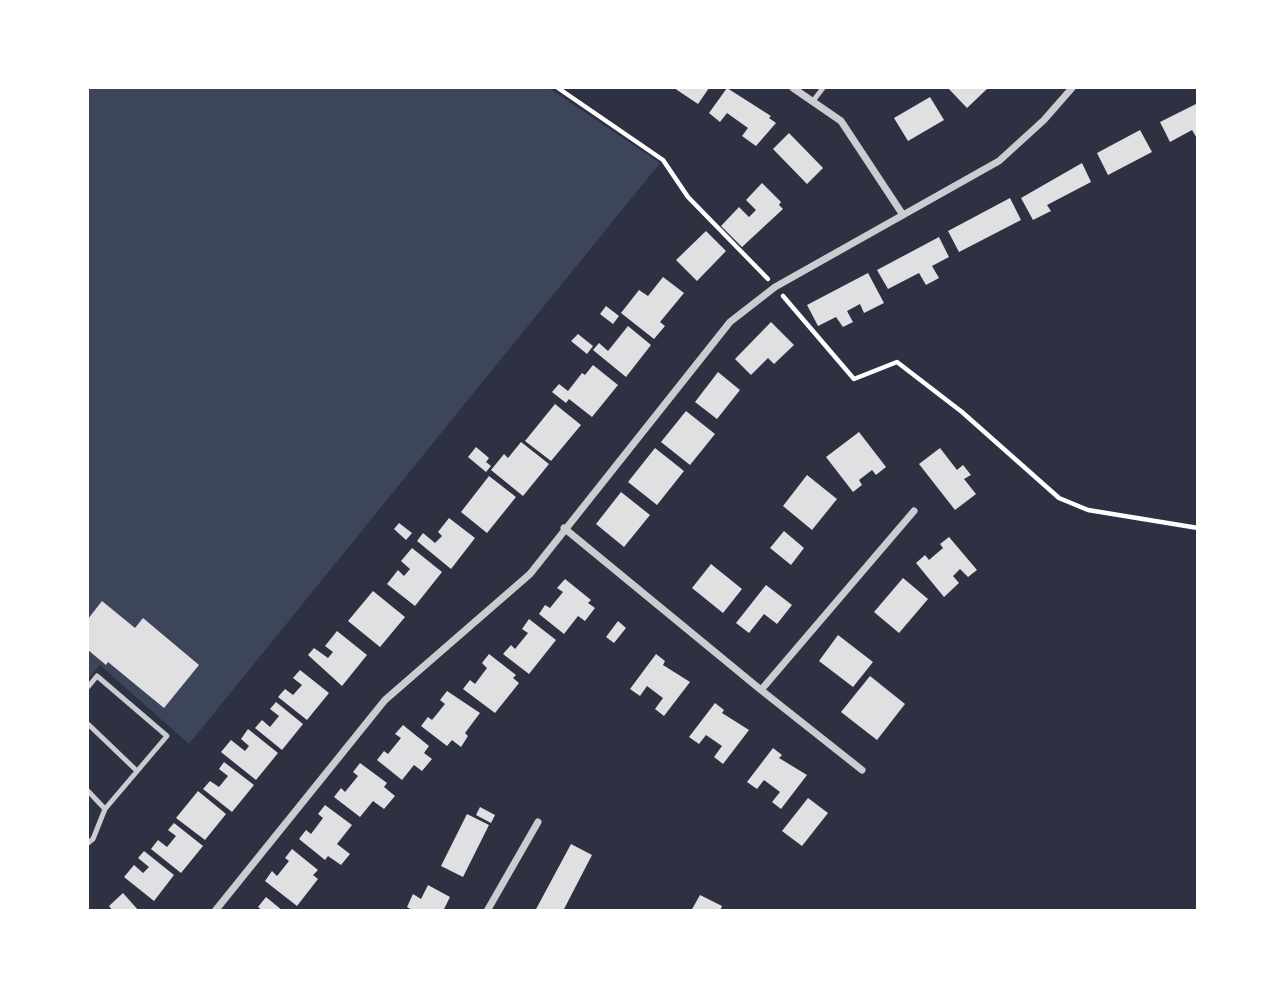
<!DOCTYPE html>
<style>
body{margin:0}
#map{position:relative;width:1285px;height:998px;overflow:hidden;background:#2d3142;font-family:"Asap Condensed",sans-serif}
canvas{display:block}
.frame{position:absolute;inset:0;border:89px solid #fff;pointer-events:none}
</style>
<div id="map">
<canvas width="1285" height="998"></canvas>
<div class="frame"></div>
</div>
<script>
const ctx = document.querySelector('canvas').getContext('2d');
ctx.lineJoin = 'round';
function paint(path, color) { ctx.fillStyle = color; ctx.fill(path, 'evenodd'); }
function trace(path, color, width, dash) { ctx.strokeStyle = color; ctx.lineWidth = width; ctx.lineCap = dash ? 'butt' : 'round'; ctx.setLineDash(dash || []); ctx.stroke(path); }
paint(new Path2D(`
 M88,88H549L660,163L189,744L100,665L88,679Z`), '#3c4559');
paint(new Path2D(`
 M674,88H709L698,104Z
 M727,88L771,116L769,118L776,123L756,146L742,136L748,128L727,113L720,122L709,113Z
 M948,88H988L967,108Z
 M930,97L944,120L908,141L894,118Z
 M1198,103V140L1192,130L1170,142L1160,122Z
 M1140,130L1152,152L1108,175L1097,153Z
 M789,133L823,168L807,184L773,149Z
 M1082,163L1091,182L1047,205L1051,211L1033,220L1021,198Z
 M762,183L781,202L779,205L783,209L742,247L721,226L739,207L749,217L756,210L746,200Z
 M1010,198L1021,220L959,252L948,231Z
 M706,231L726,251L697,281L676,260Z
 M939,237L949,257L932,266L939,278L926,285L919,273L888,289L877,270Z
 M868,273L884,303L864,313L860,304L847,311L853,322L843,327L836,317L818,326L807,305Z
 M663,277L684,293L660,322L665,326L654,339L621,313L639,290L648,296Z
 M606,306L619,316L613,324L600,314Z
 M771,322L794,345L774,364L768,358L751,375L735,359Z
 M628,326L651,345L626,377L593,350L599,343L608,351Z
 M578,334L593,346L587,354L571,341Z
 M593,365L618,385L592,417L569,399L566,403L552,392L559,384L568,391L582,373L585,375Z
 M718,372L740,390L717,419L695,402Z
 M555,404L581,425L551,461L525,441Z
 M686,411L715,434L690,465L661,442Z
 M859,432L886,467L876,475L872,470L859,480L862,485L853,492L826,457Z
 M521,442L549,464L523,496L491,470L504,454L508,458Z
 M476,447L489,458L486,462L491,466L486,472L468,457Z
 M655,448L684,471L657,505L628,482Z
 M940,448L957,470L963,465L971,475L964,479L976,494L955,510L919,464Z
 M807,475L837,499L812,530L783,506Z
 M489,476L516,497L487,533L461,512Z
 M621,492L650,515L624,547L596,524Z
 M449,518L475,538L451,569L417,541L423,533L435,543L442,536L438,532Z
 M399,523L412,533L406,540L394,529Z
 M784,531L804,548L791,565L770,548Z
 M949,537L977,570L968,577L960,569L953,576L959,583L944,597L916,563L925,555L929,560L943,548L940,544Z
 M412,548L442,572L415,606L387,584L398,570L404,576L410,569L401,561Z
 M711,564L742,589L723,613L692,588Z
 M903,578L928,599L899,633L874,612Z
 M565,579L591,600L588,603L595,608L585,621L578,616L564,634L539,614L545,605L550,608L563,592L557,588Z
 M766,585L792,605L777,624L764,614L749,633L736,623Z
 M373,591L405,617L380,647L348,621Z
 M102,601L135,628L143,618L199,665L164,708L108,662L106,665L88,650V619Z
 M529,619L556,640L529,674L503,654L511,645L515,649L528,633L522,629Z
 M618,621L626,628L614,643L606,637Z
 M337,631L367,655L342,686L308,655L314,648L328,658L333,652L325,646Z
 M838,635L873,662L853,687L819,661Z
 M489,654L516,675L513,678L519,683L495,713L463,689L470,680L475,684L487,668L482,663Z
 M656,654L665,661L663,665L690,682L664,716L655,709L663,698L647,686L640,696L630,689Z
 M300,670L329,693L307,720L278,697L285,689L293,695L302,685L293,678Z
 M870,676L905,704L877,740L841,712Z
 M447,691L480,713L465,733L468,736L461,747L452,740L447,746L421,726L428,717L432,720L445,704L440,700Z
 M276,702L303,724L282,750L255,728L262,720L270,727L279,716L270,709Z
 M715,703L724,710L722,713L749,730L723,764L714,757L722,746L706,735L699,744L689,737Z
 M403,725L429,746L424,753L432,759L422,771L414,765L402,780L377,760L384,751L388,754L401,738L395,734Z
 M248,729L278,753L256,780L221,752L231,740L245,751L249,746L241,739Z
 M773,748L782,755L779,758L807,775L781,809L772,802L780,792L764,780L757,789L747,782Z
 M224,762L254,785L232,812L203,789L210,781L219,787L228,776L219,769Z
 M360,763L387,783L384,787L395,796L384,809L373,801L360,817L334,797L341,788L345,792L358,776L353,772Z
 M198,791L226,814L205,840L176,818Z
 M808,798L828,813L802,846L782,831Z
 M325,805L352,825L337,844L350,854L341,865L328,856L325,860L299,839L306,830L311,834L323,818L318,814Z
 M480,807L495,815L491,823L476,815Z
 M467,814L489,825L463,877L441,866Z
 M174,823L203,846L181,873L151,849L158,840L167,847L176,836L168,830Z
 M571,844L592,855L563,911H535Z
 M292,849L318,870L313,875L318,879L297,906L265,881L272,871L277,876L289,861L285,858Z
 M144,851L174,875L154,901L124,877L134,865L143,873L149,867L138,858Z
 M428,885L450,897L443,911H414L407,907L413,894L421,899Z
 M123,893L139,911H113L109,906Z
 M700,895L722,906L720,911H691Z
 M266,897L283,911H263L258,907Z`), '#e0e0e3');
trace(new Path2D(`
 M558,88L663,160L688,197L768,279
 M783,296L854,379L897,362L962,412L1059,498L1088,510L1198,528`), '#fff', 4.5);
trace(new Path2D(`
 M813,101L823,88
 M88,687L97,676L167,736L105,809
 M88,724L137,771
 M88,791L105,809L93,839L88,843`), '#caccd0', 5);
trace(new Path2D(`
 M793,88L841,121L903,215
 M564,528L761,690
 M862,770L761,690L914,511
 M215,911L385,700L530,574L730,322L775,287L999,161L1044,120L1072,88
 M487,911L538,822`), '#caccd0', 7);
</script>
